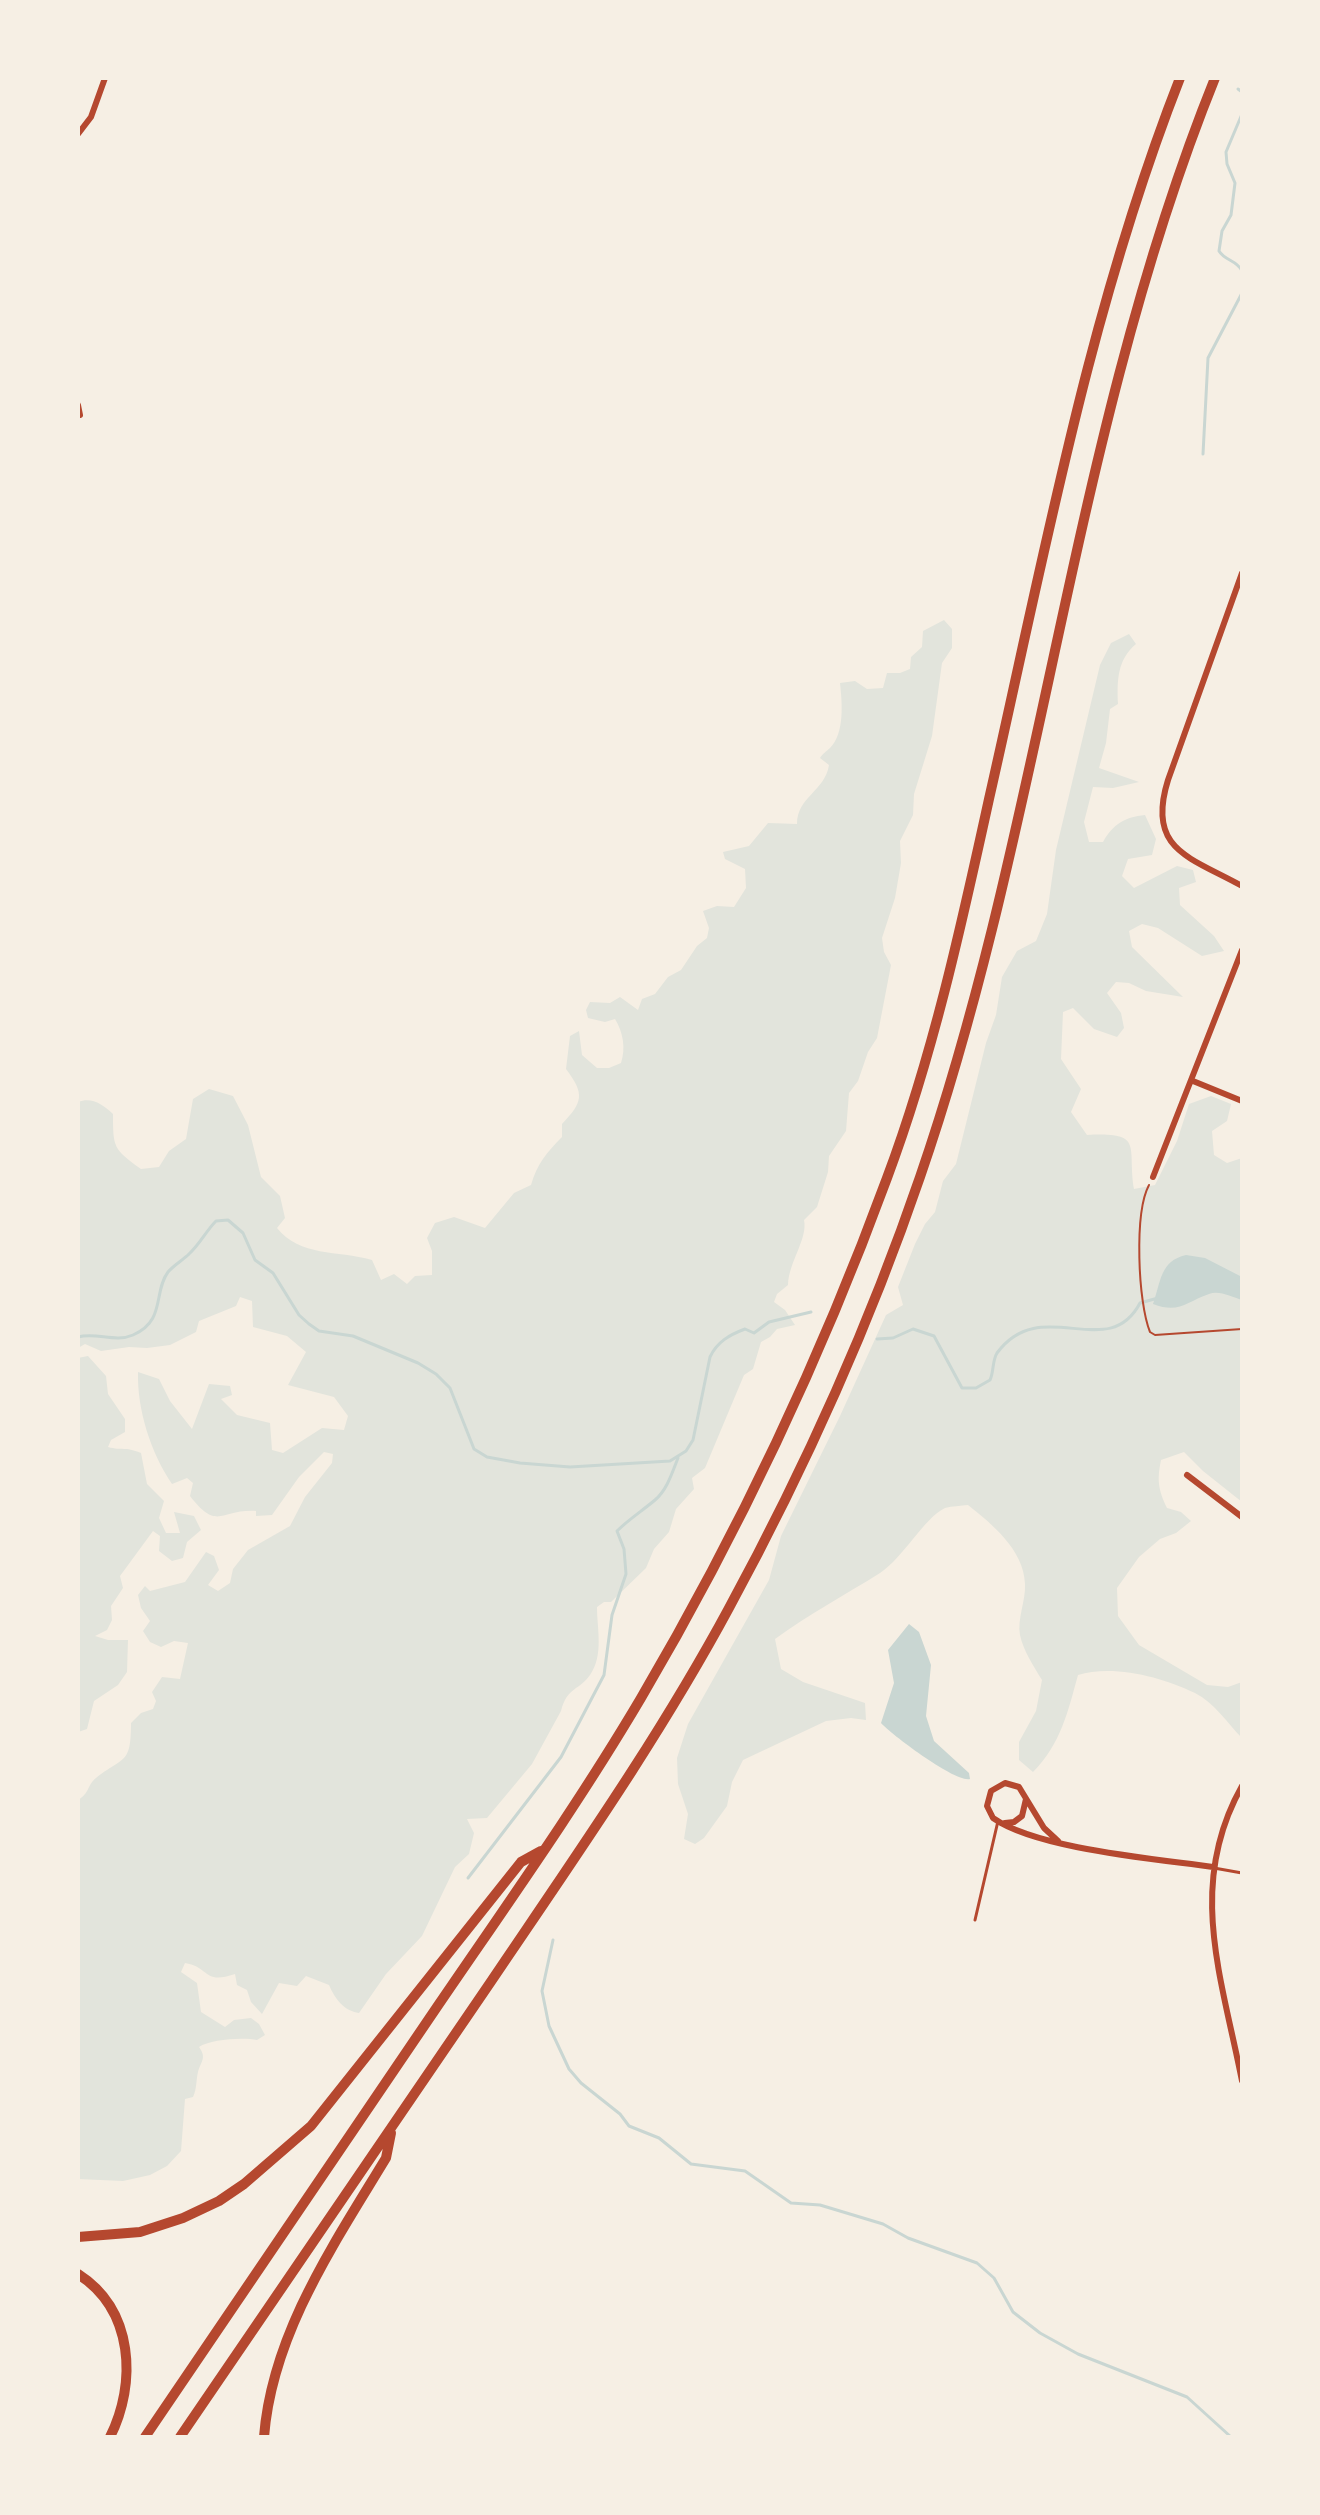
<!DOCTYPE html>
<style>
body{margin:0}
#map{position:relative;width:1320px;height:2515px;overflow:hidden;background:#f6efe4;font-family:Roboto,sans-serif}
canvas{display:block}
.frame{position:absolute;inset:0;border:80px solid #f6efe4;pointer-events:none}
</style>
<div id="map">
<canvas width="1320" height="2515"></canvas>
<div class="frame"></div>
</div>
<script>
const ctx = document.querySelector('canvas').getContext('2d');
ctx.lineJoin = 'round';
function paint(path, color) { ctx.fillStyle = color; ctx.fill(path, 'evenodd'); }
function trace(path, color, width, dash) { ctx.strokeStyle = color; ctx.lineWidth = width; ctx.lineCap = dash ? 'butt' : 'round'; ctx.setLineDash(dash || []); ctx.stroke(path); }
paint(new Path2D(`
 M944,620L952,629V648L942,663L932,736L914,794L913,815L900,841L901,863L895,898L882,938L884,952L891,965L877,1038L868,1052L858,1081L849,1093L846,1131L829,1156L828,1172L817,1207L804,1220C808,1239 789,1261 788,1285L777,1294L774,1302L785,1310L795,1325L777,1329L770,1337L761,1342L753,1369L744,1375L705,1468L692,1478L694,1489L676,1509L669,1532L654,1549L646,1568L611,1602H604L597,1607C597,1629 604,1655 590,1675C580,1690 567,1687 561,1711L532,1764L487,1818L467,1819L474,1833L469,1854L455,1867L422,1936L386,1974L359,2013C344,2011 335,1999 329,1985L306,1976L297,1986L279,1983L262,2014L251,2002L247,1990L237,1985L235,1974C203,1985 210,1967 185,1963L181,1972L197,1983L201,2012L225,2027L234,2020L251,2018L259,2024L265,2035L257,2040C244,2037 210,2039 199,2047C207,2058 201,2061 198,2072C196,2080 197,2088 193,2097L185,2099L181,2151L167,2166L150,2175L123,2181L78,2179V1800C90,1793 87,1785 96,1778C124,1756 131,1765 131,1723L141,1713L153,1709L156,1701L152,1692L162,1677L180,1679L188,1643L174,1641L161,1647L150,1642L143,1631L150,1621L141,1608L138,1595L145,1586L150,1591L185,1582L206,1552L214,1556L219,1570L208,1585L218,1591L230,1583L233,1569L248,1550L290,1526L305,1497L332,1463L333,1454L324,1452L299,1477L272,1515L256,1516V1511C220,1509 218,1532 190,1496L193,1483L187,1478L172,1484C151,1453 137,1410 138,1372L159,1379L170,1401L192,1429L209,1384L230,1386L232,1395L221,1399L237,1415L270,1423L272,1450L283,1453L322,1428L344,1430L348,1416L334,1397L288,1385L306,1352L287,1336L253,1327L252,1301L240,1297L236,1306L199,1321L196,1332L170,1345L147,1348L129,1347L101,1351L85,1344L78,1348V1102C92,1097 102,1104 113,1114C113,1147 113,1149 141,1169L159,1167L169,1151L186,1139L193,1099L209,1089L233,1096L248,1125L261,1177L280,1196L285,1218L277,1228C300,1257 337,1250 372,1260L381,1280L394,1274L407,1284L415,1276L432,1275V1251L427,1238L435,1223L454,1217L485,1228L514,1193L531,1185C537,1164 547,1152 562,1137V1124C583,1102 585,1094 566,1069L570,1036L579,1031L582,1055L597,1068H609L621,1063C626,1048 623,1032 615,1019L605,1022L588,1018L586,1010L590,1002L610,1003L620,997L638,1010L642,999L655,994L668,977L681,970L697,946L707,938L709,928L703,911L717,906L734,907L746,888L745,869L725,859L723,852L749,846L768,823L797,824C797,797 825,791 829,765L820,758C823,753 826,752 830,748C845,733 842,702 840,683L855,681L867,689L883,688L887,673H900L910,669L911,657L922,647L923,631Z
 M1129,634L1136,644C1117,660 1117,681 1118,704L1110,709L1106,743L1099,768L1139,782L1113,788L1093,787L1084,822L1089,842H1103C1113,824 1125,817 1145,815L1156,839L1152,855L1128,859L1122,876L1134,888L1177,866L1193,870L1196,882L1179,888L1180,905L1214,936L1224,951L1202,956L1158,928L1142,924L1129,931L1132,947L1183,997L1146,991L1129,983L1116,982L1107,993L1121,1013L1124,1028L1117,1037L1094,1029L1073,1008L1063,1012L1061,1059L1081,1089L1071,1112L1087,1135C1145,1132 1127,1146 1134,1189L1155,1185L1177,1141L1189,1104L1211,1096L1231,1104L1227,1121L1212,1131L1214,1155L1227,1163L1242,1158V1502L1203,1471L1184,1452L1161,1460C1157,1480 1158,1489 1167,1508L1181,1512L1191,1521L1176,1533L1160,1539L1139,1557L1117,1588L1118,1616L1139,1645L1207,1685L1228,1687L1242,1682V1738C1227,1723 1215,1703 1195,1693C1163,1677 1112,1664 1078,1675C1068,1711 1061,1744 1033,1772L1019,1760V1742L1036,1711L1042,1680C1034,1667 1023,1650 1020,1635C1017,1619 1026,1600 1025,1584C1024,1550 992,1524 968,1505C961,1506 952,1506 945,1508C924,1518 904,1557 880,1573C845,1595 809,1614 775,1639L781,1669L803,1682L865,1703L866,1720L851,1718L826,1721L743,1760L732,1782L727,1806L704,1838L695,1844L684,1839L688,1814L678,1784L677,1758L688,1724L769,1580L781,1536L840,1416L886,1315L903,1305L898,1287L915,1244L925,1224L935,1212L943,1181L956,1164L986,1043L996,1015L1002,977L1017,951L1036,941L1047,914L1056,850L1100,665L1111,643Z
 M88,1356L106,1376L108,1394L125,1419V1432L111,1440L108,1447C123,1451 124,1446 141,1453L147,1484L164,1501L159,1518L166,1533H180L174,1512L194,1516L201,1530L187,1542L183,1558L172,1561L159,1551L160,1536L153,1531L120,1576L123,1588L111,1606L112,1620L107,1630L95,1636L108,1640H128L127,1672L118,1685L94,1701L87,1729L78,1732V1358Z`), '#e2e4dc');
paint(new Path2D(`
 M1186,1255L1205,1258L1242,1277V1300C1232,1297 1219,1290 1209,1294C1186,1302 1179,1314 1153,1304C1161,1282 1160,1261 1186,1255Z
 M909,1624L919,1632L931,1665L926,1716L934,1741L969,1773L970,1779C956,1783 892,1735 881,1723L894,1683L888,1650Z`), '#c9d6d2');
trace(new Path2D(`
 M1238,89L1242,92
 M1242,114L1226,152L1227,164L1235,183L1231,215L1222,231L1219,251C1225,261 1237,260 1242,271
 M1203,454L1208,358L1242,293
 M78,1337C97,1332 115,1343 133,1335C166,1321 153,1292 168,1272C174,1265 183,1260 189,1254C200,1244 206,1231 216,1221L228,1220L243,1233L255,1260L273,1273L299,1315L309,1324L319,1331L353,1336L418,1363L436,1374L450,1388L474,1449L487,1457L520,1463L570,1467L670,1461L686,1451L693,1440L710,1357C717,1342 729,1335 745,1329L754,1333L769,1322L811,1312
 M877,1339L893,1338L913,1329L934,1336L962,1388H976L990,1380C994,1372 992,1361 997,1353C1041,1293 1108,1364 1140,1303L1158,1298
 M468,1878L561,1757L604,1675L612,1615L626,1574L624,1549L617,1531C629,1519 642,1511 655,1500C667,1490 672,1473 678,1458
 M553,1940L542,1991L549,2026L569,2069L581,2083L620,2114L629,2126L659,2138L691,2164L745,2171L791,2203L820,2205L883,2224L908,2238L977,2263L994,2278L1013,2312L1040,2333L1078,2354L1187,2397L1231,2437`), '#c9d6d2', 3);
trace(new Path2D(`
 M1149,1185C1134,1213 1138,1303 1150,1332L1155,1335L1242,1329`), '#b5482f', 2);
trace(new Path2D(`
 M1214,1868L1242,1873
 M975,1920L998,1821`), '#b5482f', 3);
trace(new Path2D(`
 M78,134L91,117L105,78
 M78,405L80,415
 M1242,573L1168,780C1146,850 1190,857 1242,886
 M1193,1081L1242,1101
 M1153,1177L1242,950
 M1187,1475L1242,1517
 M1242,1786C1186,1885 1222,1978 1242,2081
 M1005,1823L1014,1822L1022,1816L1026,1799
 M1058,1841L1044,1828L1019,1787L1005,1783L991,1791L987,1806L993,1818C1037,1849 1157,1859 1213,1867`), '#b5482f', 6);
trace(new Path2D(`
 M78,2237L140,2232L183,2218L219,2201L244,2184L311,2126L521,1862L541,1851
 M78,2274C134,2310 137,2383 110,2437
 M145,2437C243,2293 341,2148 439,2004C508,1903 579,1803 641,1698C738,1533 821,1358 887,1178C933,1055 961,927 989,799C1044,557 1089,310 1180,78
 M180,2437C283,2286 387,2134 490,1983C573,1860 659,1738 729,1608C804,1470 869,1326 920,1177C1044,818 1072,432 1215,78
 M264,2437C272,2334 334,2244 386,2158L391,2133`), '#b5482f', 10);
</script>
